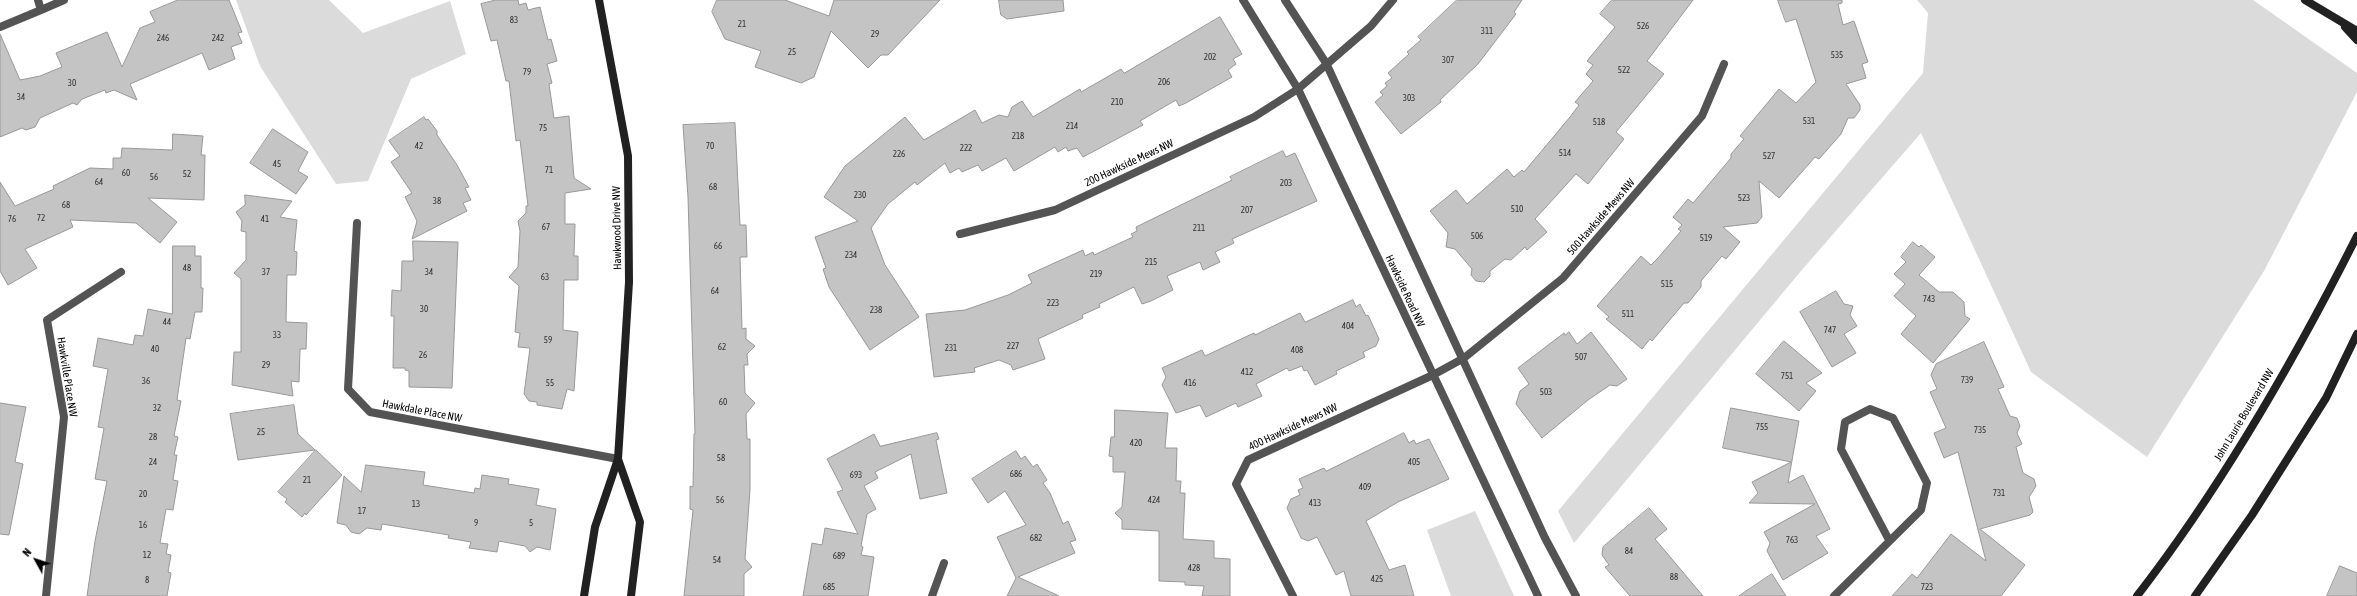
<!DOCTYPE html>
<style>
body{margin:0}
#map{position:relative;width:2357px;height:596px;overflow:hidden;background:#fff;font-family:"Asap Condensed",sans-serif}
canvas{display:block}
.north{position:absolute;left:16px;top:540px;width:40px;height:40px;-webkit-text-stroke:3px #fff;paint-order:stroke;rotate:310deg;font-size:11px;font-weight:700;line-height:16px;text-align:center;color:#000}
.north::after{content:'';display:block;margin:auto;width:14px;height:18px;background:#000;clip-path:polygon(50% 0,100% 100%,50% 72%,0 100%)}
</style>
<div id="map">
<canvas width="2357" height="596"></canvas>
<div class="north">N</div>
</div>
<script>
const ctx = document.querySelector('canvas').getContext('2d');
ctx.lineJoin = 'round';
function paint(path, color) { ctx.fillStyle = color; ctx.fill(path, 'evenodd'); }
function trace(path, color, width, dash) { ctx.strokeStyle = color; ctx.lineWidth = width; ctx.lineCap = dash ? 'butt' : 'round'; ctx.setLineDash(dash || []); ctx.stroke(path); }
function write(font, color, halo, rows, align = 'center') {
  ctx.font = font + ' "Asap Condensed",sans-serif'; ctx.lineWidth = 3; ctx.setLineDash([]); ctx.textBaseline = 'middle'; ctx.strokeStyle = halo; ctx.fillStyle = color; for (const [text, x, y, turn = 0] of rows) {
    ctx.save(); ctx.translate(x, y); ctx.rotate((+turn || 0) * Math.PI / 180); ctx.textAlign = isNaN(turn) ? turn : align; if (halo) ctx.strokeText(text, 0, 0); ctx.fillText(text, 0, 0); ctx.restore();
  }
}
paint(new Path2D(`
 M236,0H329L363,33L450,1L466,54L411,79L368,181L336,184L260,66Z
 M1917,0H2253L2357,73V92L2264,271L2147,457L2031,372L1921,133L1801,271L1574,543L1558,511L1923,73L1928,13Z
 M1475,511L1514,596H1451L1427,530Z`), '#dbdbdb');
const building = new Path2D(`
 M178,0H229L242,32L238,33L242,43L231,47L235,59L209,70L202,53L130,84L137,100L114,90L106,93L105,90L82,99L77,105L73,103L40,118L35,127L26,130L22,128L0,137V34L20,80L40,76L62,67L56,53L107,32L122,67L140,28L155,22L150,12Z
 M496,0H518L519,5L526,3L528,10L540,7L548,40L551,39L557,61L547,64L552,83L549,84L554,118L569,116L574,178L591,189L565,193V224H575L574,256H578V280H564L563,330L578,332L574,391L567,389L562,409L537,405V402L529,401L524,394L530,348L518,347L520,333L515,332L519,286L509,277L518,267L520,231L518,221L526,213V206H528L520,140L516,141L509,81H506L497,40L491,41L481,4Z
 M717,0H785L829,16L834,0H940L888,55H881L868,68L831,31L814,77L801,83L755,67L761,51L725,39L712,12Z
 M999,0H1063L1064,11L1007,19L1001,15Z
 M1457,0H1522L1514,12L1516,14L1478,64L1440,100L1441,102L1401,134L1375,102L1383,95L1380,92L1387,86L1385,83L1392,78L1388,73L1409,54L1407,52L1421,40L1418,37Z
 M1612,0H1693L1647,61L1664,74L1616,132L1624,139L1588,184L1576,174L1535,219L1547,232L1527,250L1525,247L1511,260L1505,259L1490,271V276L1484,282L1476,281L1471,275L1472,269L1455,249L1446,247L1448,233L1430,211L1456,190L1467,204L1507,169L1514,177L1522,170L1524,172L1570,117L1579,105L1575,102L1593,81L1586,74L1593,65L1587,61L1615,27L1600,14Z
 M1778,0H1842V3L1838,4L1843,25L1854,21L1868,62L1862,64L1866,78L1846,84L1860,105V110L1854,118H1848L1841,134L1819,159L1815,157L1779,198L1759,181L1762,217L1757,223L1723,227L1740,242L1726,259L1722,256L1701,281V287L1688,303H1684L1652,341L1650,339L1642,349L1606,319L1609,317L1597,306L1641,256L1651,265L1658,258L1681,231L1678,229L1682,225L1673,217L1688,199L1693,203L1731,158V154L1744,139L1740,136L1779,89L1796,103L1816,82L1796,19L1786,22Z
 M1220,17L1242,54L1233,59L1236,64L1228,70L1232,77L1186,103L1179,106L1176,100L1140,121L1143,125L1083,157L1077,148L1068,151L1066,147L1058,152L1055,147L1014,171L1006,158L982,171L978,165L962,172L959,168L950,173L945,163L917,185L915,182L888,204L871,228L885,265L919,317L870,350L829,287L823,269L826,268L815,237L858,221L824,197L845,166L905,117L924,140L975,110L982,123L999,115L1008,117L1012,107L1022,101L1033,117L1080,89L1081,92L1121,69L1124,73Z
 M424,117L426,120L428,119L437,131V135L457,165L469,187L465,188L471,200L463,203L467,211L412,239L417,221L405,197L412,193L391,162L400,156L389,141Z
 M735,123L740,225H746L747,257H740L742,329L746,328V339L755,346L747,354L748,365H744L745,393L755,403L746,414L747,439H750V490L745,559L752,567L744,574V596H684L693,510L690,509V486L693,487L694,434H695L688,197L683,125Z
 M273,129L308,152L298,171L308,177L296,194L250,163Z
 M173,134L203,136L201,155H205L204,200L148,198L177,222L160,243L136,223L70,220L73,227L25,249L37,268L8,285L0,271V182L15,206L54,189L53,186L90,168L113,169V158H121L122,148L172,150Z
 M1283,151L1286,157L1295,153L1317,201L1232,239L1234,243L1215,252L1220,262L1203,270L1200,262L1167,276L1173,290L1151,301L1142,304L1134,287L1099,304L1100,307L1082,315L1083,318L1038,339L1045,359L1013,370L1011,365L999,360L974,368L975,372L934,377L926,314L965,310L1008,295L1032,283L1028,275L1083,250L1085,256L1093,252L1094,255L1133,237L1131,234L1137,231L1136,227L1232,180L1230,177Z
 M245,195L292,201L280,217L297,220L294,251L297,252L296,275H287L286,322L307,323L306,349H300L299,382L291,381L293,396L232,385L234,352H241V279L234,273L246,260V232L241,231L242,221L236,212L245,205Z
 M413,241L458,242L452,388L409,387V371L405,370V368H393L394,316H391L392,290L401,291L402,261H413Z
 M1913,242L1919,247L1921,245L1935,257L1919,275L1939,292H1953L1964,302L1965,316L1970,319L1933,363L1901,334L1916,316L1894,296L1905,284L1894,274L1906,262L1901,257Z
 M173,246H195V256H201V288H203L202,312H195L190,339L186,338L177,400L181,401L174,436L178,437L174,455H177L173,480L178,481L173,510L166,509L160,543L168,544L166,554L171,555L168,572L171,573L167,596H87L95,541L107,481L95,479L104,428L98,427L108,369L93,366L98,338L133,345L135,335L143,336L148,309L172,314Z
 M1836,291L1844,304L1853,306L1850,315L1857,326L1844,334L1856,353L1832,367L1800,312Z
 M1353,300L1356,307L1360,304L1366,316L1368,315L1379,339L1376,346L1363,352L1365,357L1336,371L1337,374L1315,385L1307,370L1304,371L1302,366L1289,371L1287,368L1256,384L1262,396L1238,407L1236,403L1206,417L1200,405L1176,413L1162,385L1166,377L1162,368L1202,350L1205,356L1254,333L1255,335L1300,313L1305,322Z
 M1569,332L1577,344L1591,332L1627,379L1617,386L1610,385L1588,400L1542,438L1516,404L1520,391L1529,384L1518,368L1564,333L1565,335Z
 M1784,341L1822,373L1806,383L1816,391L1799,411L1756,374Z
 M1984,342L2004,387L1998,389L2010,416L2017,418L2020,426L2017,433L2022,444L2016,447L2023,473L2034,479L2036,486L2029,497L2033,512L2030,515L1980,529L2025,565L2001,596H1892L1912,574L1917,578L1951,534L1986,561L1958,452L1944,458L1934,433L1946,428L1930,392L1937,389L1931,375L1936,364Z
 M0,403L26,407L15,462L23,464L9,535L0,534Z
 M294,405L298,434L315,450L238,460L230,414Z
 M1731,408L1799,421L1788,483L1803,475L1830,529L1816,536L1828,553L1783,580L1767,551L1770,543L1764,532L1815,504L1749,503L1758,493L1752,482L1791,462L1723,448Z
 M1115,410L1168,413L1165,448H1177L1176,481H1181L1180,493H1185L1183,539L1214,541V558L1230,559V596H1202L1204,586L1185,585V582L1159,581V531L1122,529V520L1115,513L1122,507L1125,472H1113V457L1109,456L1111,437H1114Z
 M937,433L939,439L936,440L947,493L920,499L911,454L875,472L878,478L864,486L876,509L867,514L861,546L863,547L861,555L874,557L868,596H803L812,543L822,545L825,528L858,534L837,492L843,490L827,459L874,434L880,446Z
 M1404,433L1409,443L1414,440L1416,444L1429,439L1449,479L1398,502L1366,521L1389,570L1405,565L1414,596H1351L1344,571L1336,575L1317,537L1308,541L1301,538L1287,508L1291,499L1300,495L1298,490L1303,488L1299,479L1324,468L1326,471Z
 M316,450L342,475L306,515L305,513L302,517L285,502L287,499L278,492Z
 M1016,451L1021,459L1025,456L1033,467L1037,464L1047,480L1043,483L1050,493L1063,524L1068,521L1076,540L1070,542L1075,553L1018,577L1059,596H1007L1016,578L997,537L1026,525L1005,491L988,503L972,479Z
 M366,465L425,472L423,485L474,493L475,488L480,489L482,475L509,479L508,484L539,489L536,505L556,509L550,550L537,547L530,552L525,546L499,541L497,552L469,548L471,542L448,538L449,535L382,524L381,530L367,528L359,534L351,532L346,525L337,523L344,476L361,492Z
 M1649,508L1667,529L1655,539L1703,596H1630L1605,567L1609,565L1602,555L1603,547Z
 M2340,566L2357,573V596H2327Z
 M1772,574L1786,596H1739Z`);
paint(building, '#c4c4c4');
trace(building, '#989898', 1);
trace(new Path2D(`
 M1243,0L1298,89L1538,596
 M1285,0L1326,63L1545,538L1576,596
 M41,10L64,0
 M0,27L41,10L38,0
 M357,223L348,389L370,412L618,459
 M960,234L1055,210L1254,117L1298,89L1371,26L1393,0
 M46,596L64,417L47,320L121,272
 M932,596L944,563
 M1293,596L1236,484L1248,460L1433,375L1464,358L1563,278L1702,116L1724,64
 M1834,596L1921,510L1927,483L1893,418L1870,409L1845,422L1841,449L1889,540`), '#545454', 8);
trace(new Path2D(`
 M2305,0L2357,31
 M2345,27L2357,40
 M618,459L640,522L631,596
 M584,596L595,527L618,459L629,282L628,156L599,0
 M2137,596C2223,485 2294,361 2357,236
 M2195,596L2252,515L2326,398L2357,334`), '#212121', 8);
write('9px', '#313131', null, [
 ["83",514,20],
 ["21",742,24],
 ["526",1643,26],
 ["311",1487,31],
 ["29",875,34],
 ["246",163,38],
 ["242",218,38],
 ["25",792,52],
 ["535",1837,55],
 ["202",1210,57],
 ["307",1448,60],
 ["522",1624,70],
 ["79",527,72],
 ["206",1164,82],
 ["30",72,83],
 ["34",21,97],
 ["303",1409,98],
 ["210",1117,102],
 ["531",1809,121],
 ["518",1599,122],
 ["214",1072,126],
 ["75",543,128],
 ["218",1018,136],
 ["42",419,146],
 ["70",710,146],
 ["222",966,148],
 ["514",1565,153],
 ["226",899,154],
 ["527",1769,156],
 ["45",277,164],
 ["71",549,170],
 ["60",126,173],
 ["52",187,174],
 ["56",154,177],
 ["64",99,182],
 ["203",1286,183],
 ["68",713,187],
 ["230",860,195],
 ["523",1744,198],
 ["38",437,201],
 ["68",66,205],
 ["510",1517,209],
 ["207",1247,210],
 ["72",41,218],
 ["76",12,219],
 ["41",265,219],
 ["67",546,227],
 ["211",1199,228],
 ["506",1477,236],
 ["519",1706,238],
 ["66",718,246],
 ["234",851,255],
 ["215",1151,262],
 ["48",187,268],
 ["37",266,272],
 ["34",429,272],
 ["219",1096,274],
 ["63",545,277],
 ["515",1667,284],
 ["64",715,291],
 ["743",1929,299],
 ["223",1053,303],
 ["30",424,309],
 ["238",876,310],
 ["511",1628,314],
 ["44",167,322],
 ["404",1348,326],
 ["747",1830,330],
 ["33",277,335],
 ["59",548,340],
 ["227",1013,346],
 ["62",722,347],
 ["231",951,348],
 ["40",155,349],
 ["408",1297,350],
 ["26",423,355],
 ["507",1581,357],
 ["29",266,365],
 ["412",1247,372],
 ["751",1787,376],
 ["739",1967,380],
 ["36",146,381],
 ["55",550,383],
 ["416",1190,383],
 ["503",1546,392],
 ["60",723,402],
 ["32",157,408],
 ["755",1762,427],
 ["735",1980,430],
 ["25",261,432],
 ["28",153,437],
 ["420",1136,443],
 ["58",721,458],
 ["24",153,462],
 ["405",1414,462],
 ["686",1016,474],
 ["693",856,475],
 ["21",307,480],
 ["409",1365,487],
 ["731",1999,493],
 ["20",143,494],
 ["56",720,500],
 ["424",1154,500],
 ["413",1315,503],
 ["13",416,504],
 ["17",362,511],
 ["9",476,523],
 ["5",531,523],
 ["16",143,525],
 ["682",1036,538],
 ["763",1792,540],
 ["84",1629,551],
 ["12",147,555],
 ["689",839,556],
 ["54",717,560],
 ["428",1194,568],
 ["88",1674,577],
 ["425",1377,579],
 ["8",147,580],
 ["685",829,587],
 ["723",1927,587]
]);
write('11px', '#000', '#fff', [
 ["200 Hawkside Mews NW",1129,163,-25],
 ["500 Hawkside Mews NW",1601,217,-49],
 ["Hawkwood Drive NW",617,228,-91],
 ["Hawkside Road NW",1405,291,65],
 ["Hawkville Place NW",67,377,81],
 ["Hawkdale Place NW",422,411,11],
 ["John Laurie Boulevard NW",2244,415,-59],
 ["400 Hawkside Mews NW",1293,427,-25]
]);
</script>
